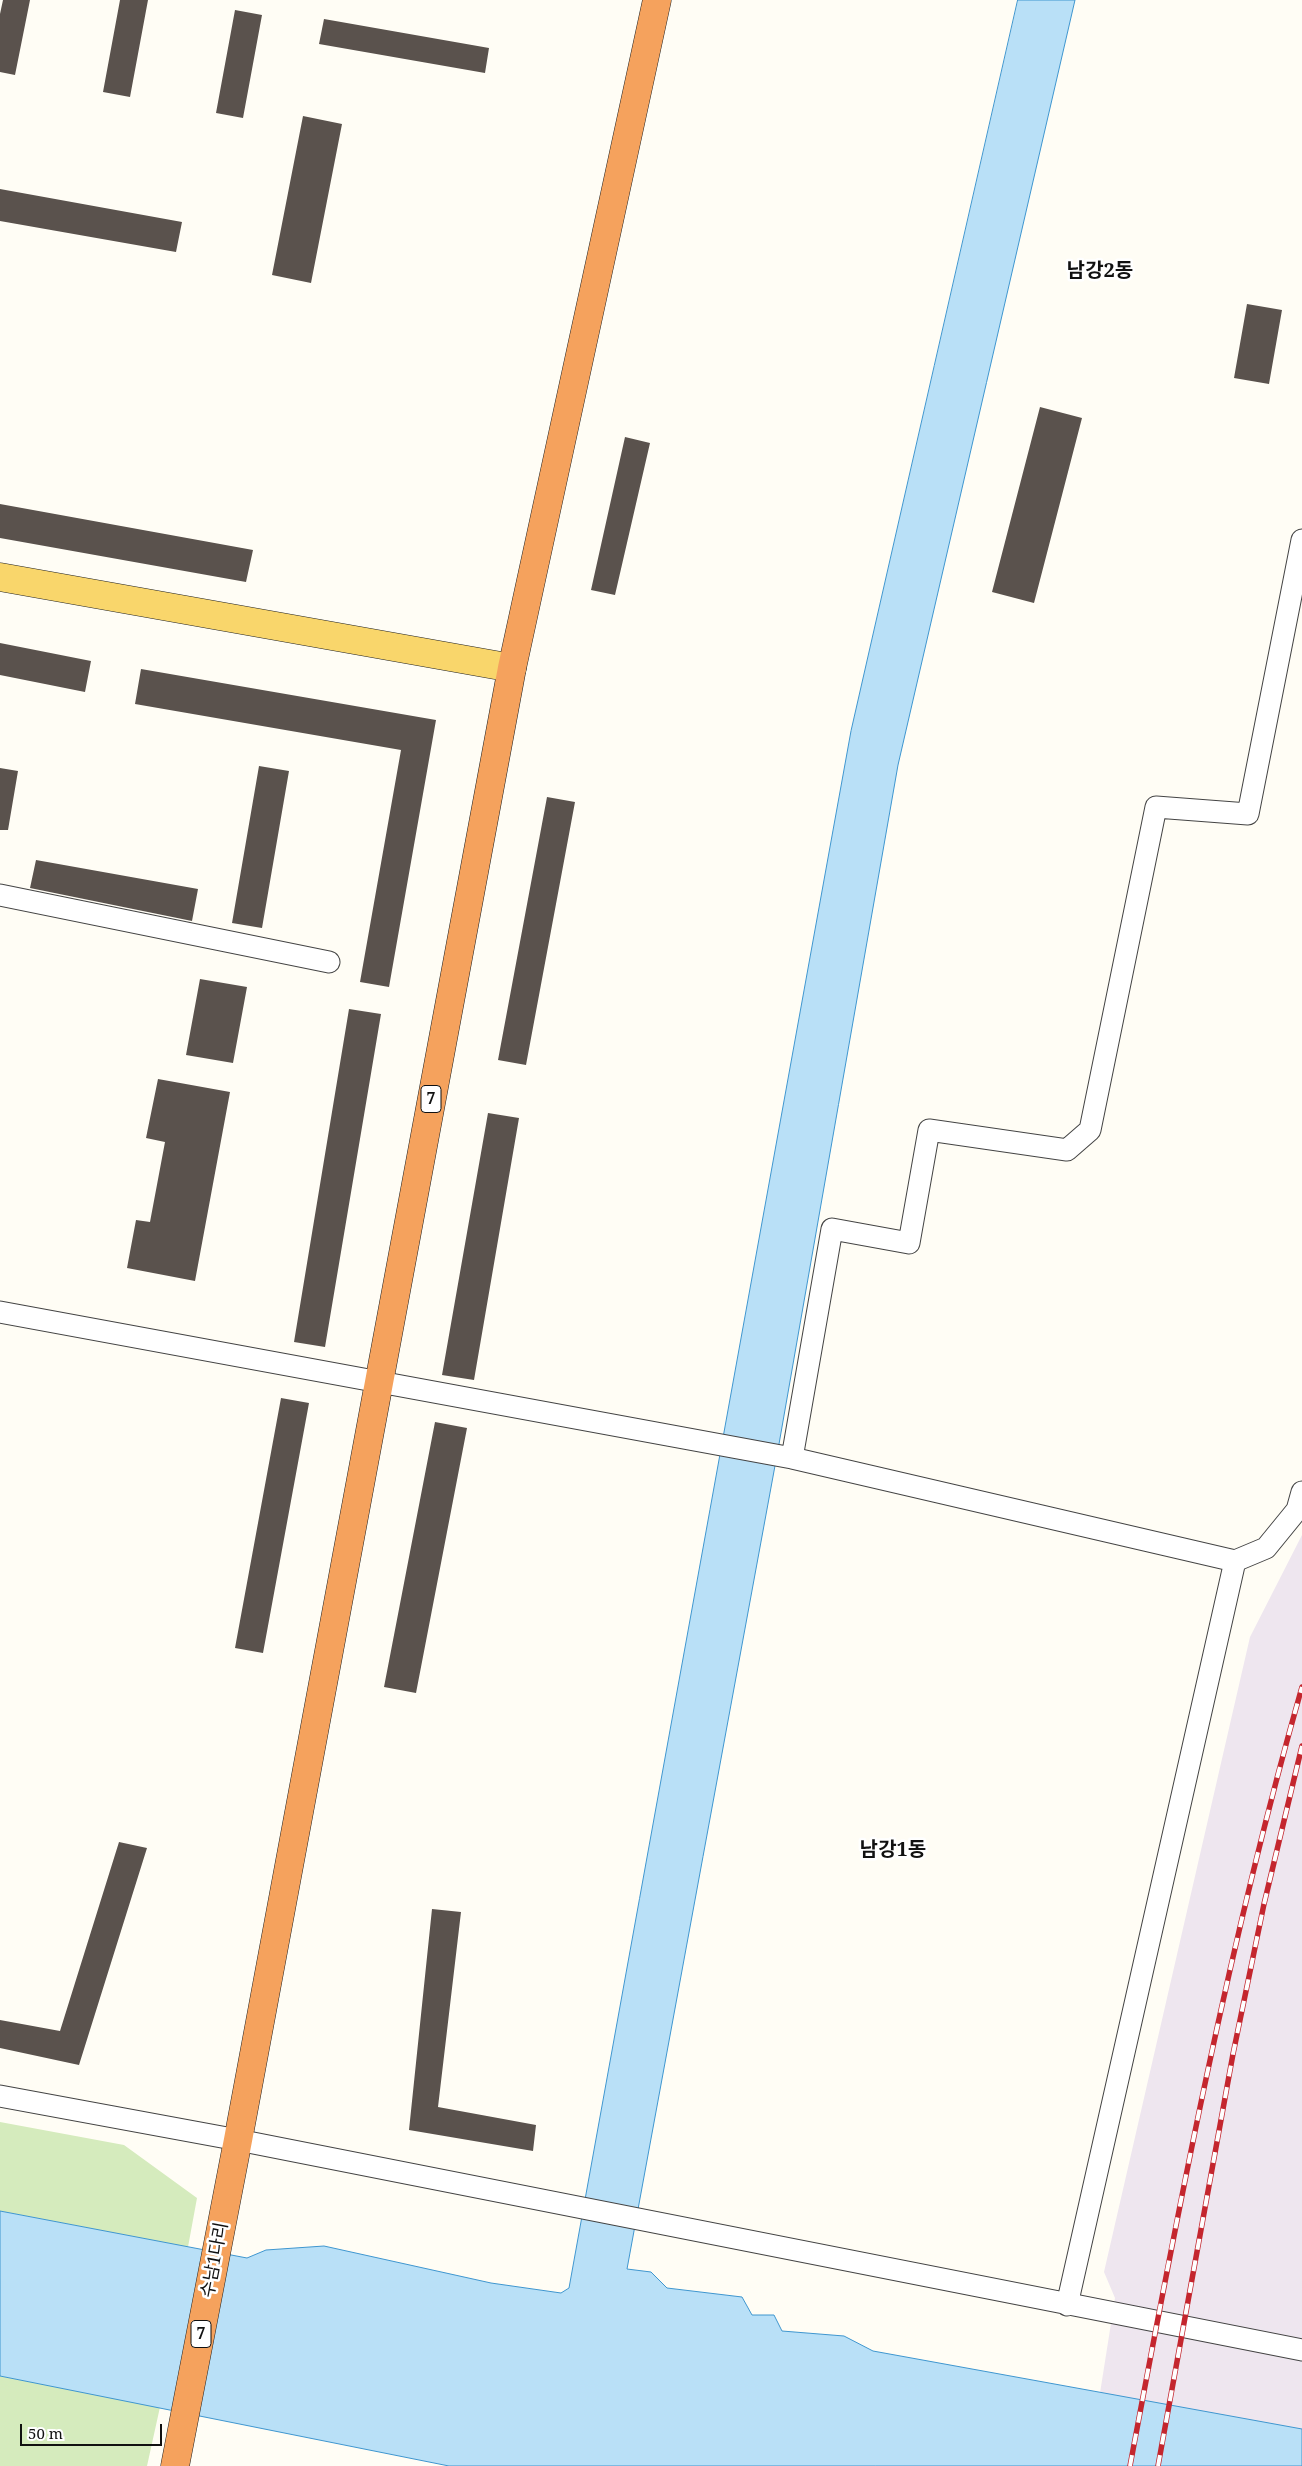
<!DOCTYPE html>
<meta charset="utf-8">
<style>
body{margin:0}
#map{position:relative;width:1302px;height:2466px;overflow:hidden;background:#fffdf5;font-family:"Noto Serif",serif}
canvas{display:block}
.scale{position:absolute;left:20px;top:2424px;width:142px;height:22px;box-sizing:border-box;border:2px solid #111;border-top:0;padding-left:6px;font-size:15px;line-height:18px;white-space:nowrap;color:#111;-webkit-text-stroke:4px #fff;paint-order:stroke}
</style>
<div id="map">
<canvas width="1302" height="2466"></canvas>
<div class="scale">50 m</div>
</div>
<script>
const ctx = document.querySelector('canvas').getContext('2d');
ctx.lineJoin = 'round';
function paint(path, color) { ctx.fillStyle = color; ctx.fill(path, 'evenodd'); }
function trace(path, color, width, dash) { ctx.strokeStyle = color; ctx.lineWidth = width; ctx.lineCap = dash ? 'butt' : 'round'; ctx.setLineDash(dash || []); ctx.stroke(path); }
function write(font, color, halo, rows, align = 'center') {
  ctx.font = font + ' "Noto Serif","Noto Sans KR",serif'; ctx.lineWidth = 5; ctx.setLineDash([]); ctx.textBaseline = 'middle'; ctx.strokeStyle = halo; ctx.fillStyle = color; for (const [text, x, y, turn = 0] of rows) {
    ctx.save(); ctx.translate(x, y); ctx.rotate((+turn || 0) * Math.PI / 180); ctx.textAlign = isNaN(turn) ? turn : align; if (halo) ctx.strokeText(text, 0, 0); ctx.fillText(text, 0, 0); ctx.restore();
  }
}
paint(new Path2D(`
 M1302,1535V2429L1100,2393L1115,2298L1104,2272L1250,1637Z`), '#eee6ef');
paint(new Path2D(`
 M0,2122L124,2145L197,2198L188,2247L0,2211Z
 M0,2376L160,2407L147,2466H0Z`), '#d5ebbd');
const water = new Path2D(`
 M1018,0H1075L898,765L779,1444L627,2269L651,2272L667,2288L742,2297L752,2315H774L782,2331L844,2336L873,2351L1302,2429V2466H449L0,2376V2211L247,2258L266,2250L324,2246L491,2283L561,2293L569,2288L851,731Z`);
paint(water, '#b9e0f7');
trace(water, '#3f96cf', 1);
paint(new Path2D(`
 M3,0H30L15,75L0,72V14Z
 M120,0H148L130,97L103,92Z
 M235,10L262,15L243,118L216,113Z
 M324,19L489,48L485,73L319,44Z
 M303,116L342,124L311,283L272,275Z
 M0,189L182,222L176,252L0,221Z
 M1247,304L1282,310L1269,384L1234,378Z
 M1040,407L1082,418L1034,603L992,592Z
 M625,437L650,443L615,595L591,590Z
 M0,504L253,550L246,582L0,538Z
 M0,643L91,661L85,692L0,675Z
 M141,669L436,720L389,987L360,982L401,750L135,704Z
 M259,766L289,771L262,928L232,923Z
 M0,768L18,771L8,830H0Z
 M547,797L575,802L526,1065L498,1060Z
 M36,860L198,889L192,921L30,888Z
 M200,979L247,987L233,1063L186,1055Z
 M349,1009L381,1014L325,1347L294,1342Z
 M158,1079L230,1092L195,1281L127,1268L136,1220L150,1222L165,1142L146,1138Z
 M488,1113L519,1118L474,1380L442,1375Z
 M281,1398L309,1403L263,1653L235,1648Z
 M435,1422L467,1428L416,1693L384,1687Z
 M119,1842L147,1848L79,2065L0,2048V2020L60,2031Z
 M432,1909L461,1912L438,2107L536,2125L533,2151L409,2130Z`), '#5a524d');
const minor = new Path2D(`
 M0,895L329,962
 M0,1312L792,1458L1235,1561
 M792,1458L832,1229L909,1243L929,1130L1067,1150L1090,1130L1156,807L1248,814L1302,540
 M0,2096L238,2140L1302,2350
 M1067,2305L1235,1561L1266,1548L1297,1510L1302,1492`);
const major = new Path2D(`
 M0,577L512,668`);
const highway = new Path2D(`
 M175,2466L238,2140L512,668L657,0`);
trace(minor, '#444', 23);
trace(major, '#222', 29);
trace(highway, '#222', 29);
trace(minor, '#fff', 21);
trace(major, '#f9d66b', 28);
trace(highway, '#f5a25d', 28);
const rail = new Path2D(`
 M1130,2466C1179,2204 1229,1943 1302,1687
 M1158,2466L1233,2054L1264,1904L1302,1746`);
trace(rail, '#c4262e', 5.5);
trace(rail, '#fff', 4, [11]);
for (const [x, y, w] of [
 [431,1099,20],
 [201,2334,20]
]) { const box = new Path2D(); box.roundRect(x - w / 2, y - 13.5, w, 27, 4); ctx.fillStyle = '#fff'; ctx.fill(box); trace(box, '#111', 1); }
write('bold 16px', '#111', null, [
 ["7",431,1099],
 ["7",201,2334]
]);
write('18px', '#111', '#fff', [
 ["수남1다리",215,2260,-79]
]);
write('bold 20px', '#111', '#fff', [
 ["남강2동",1100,271],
 ["남강1동",893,1850]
]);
</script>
